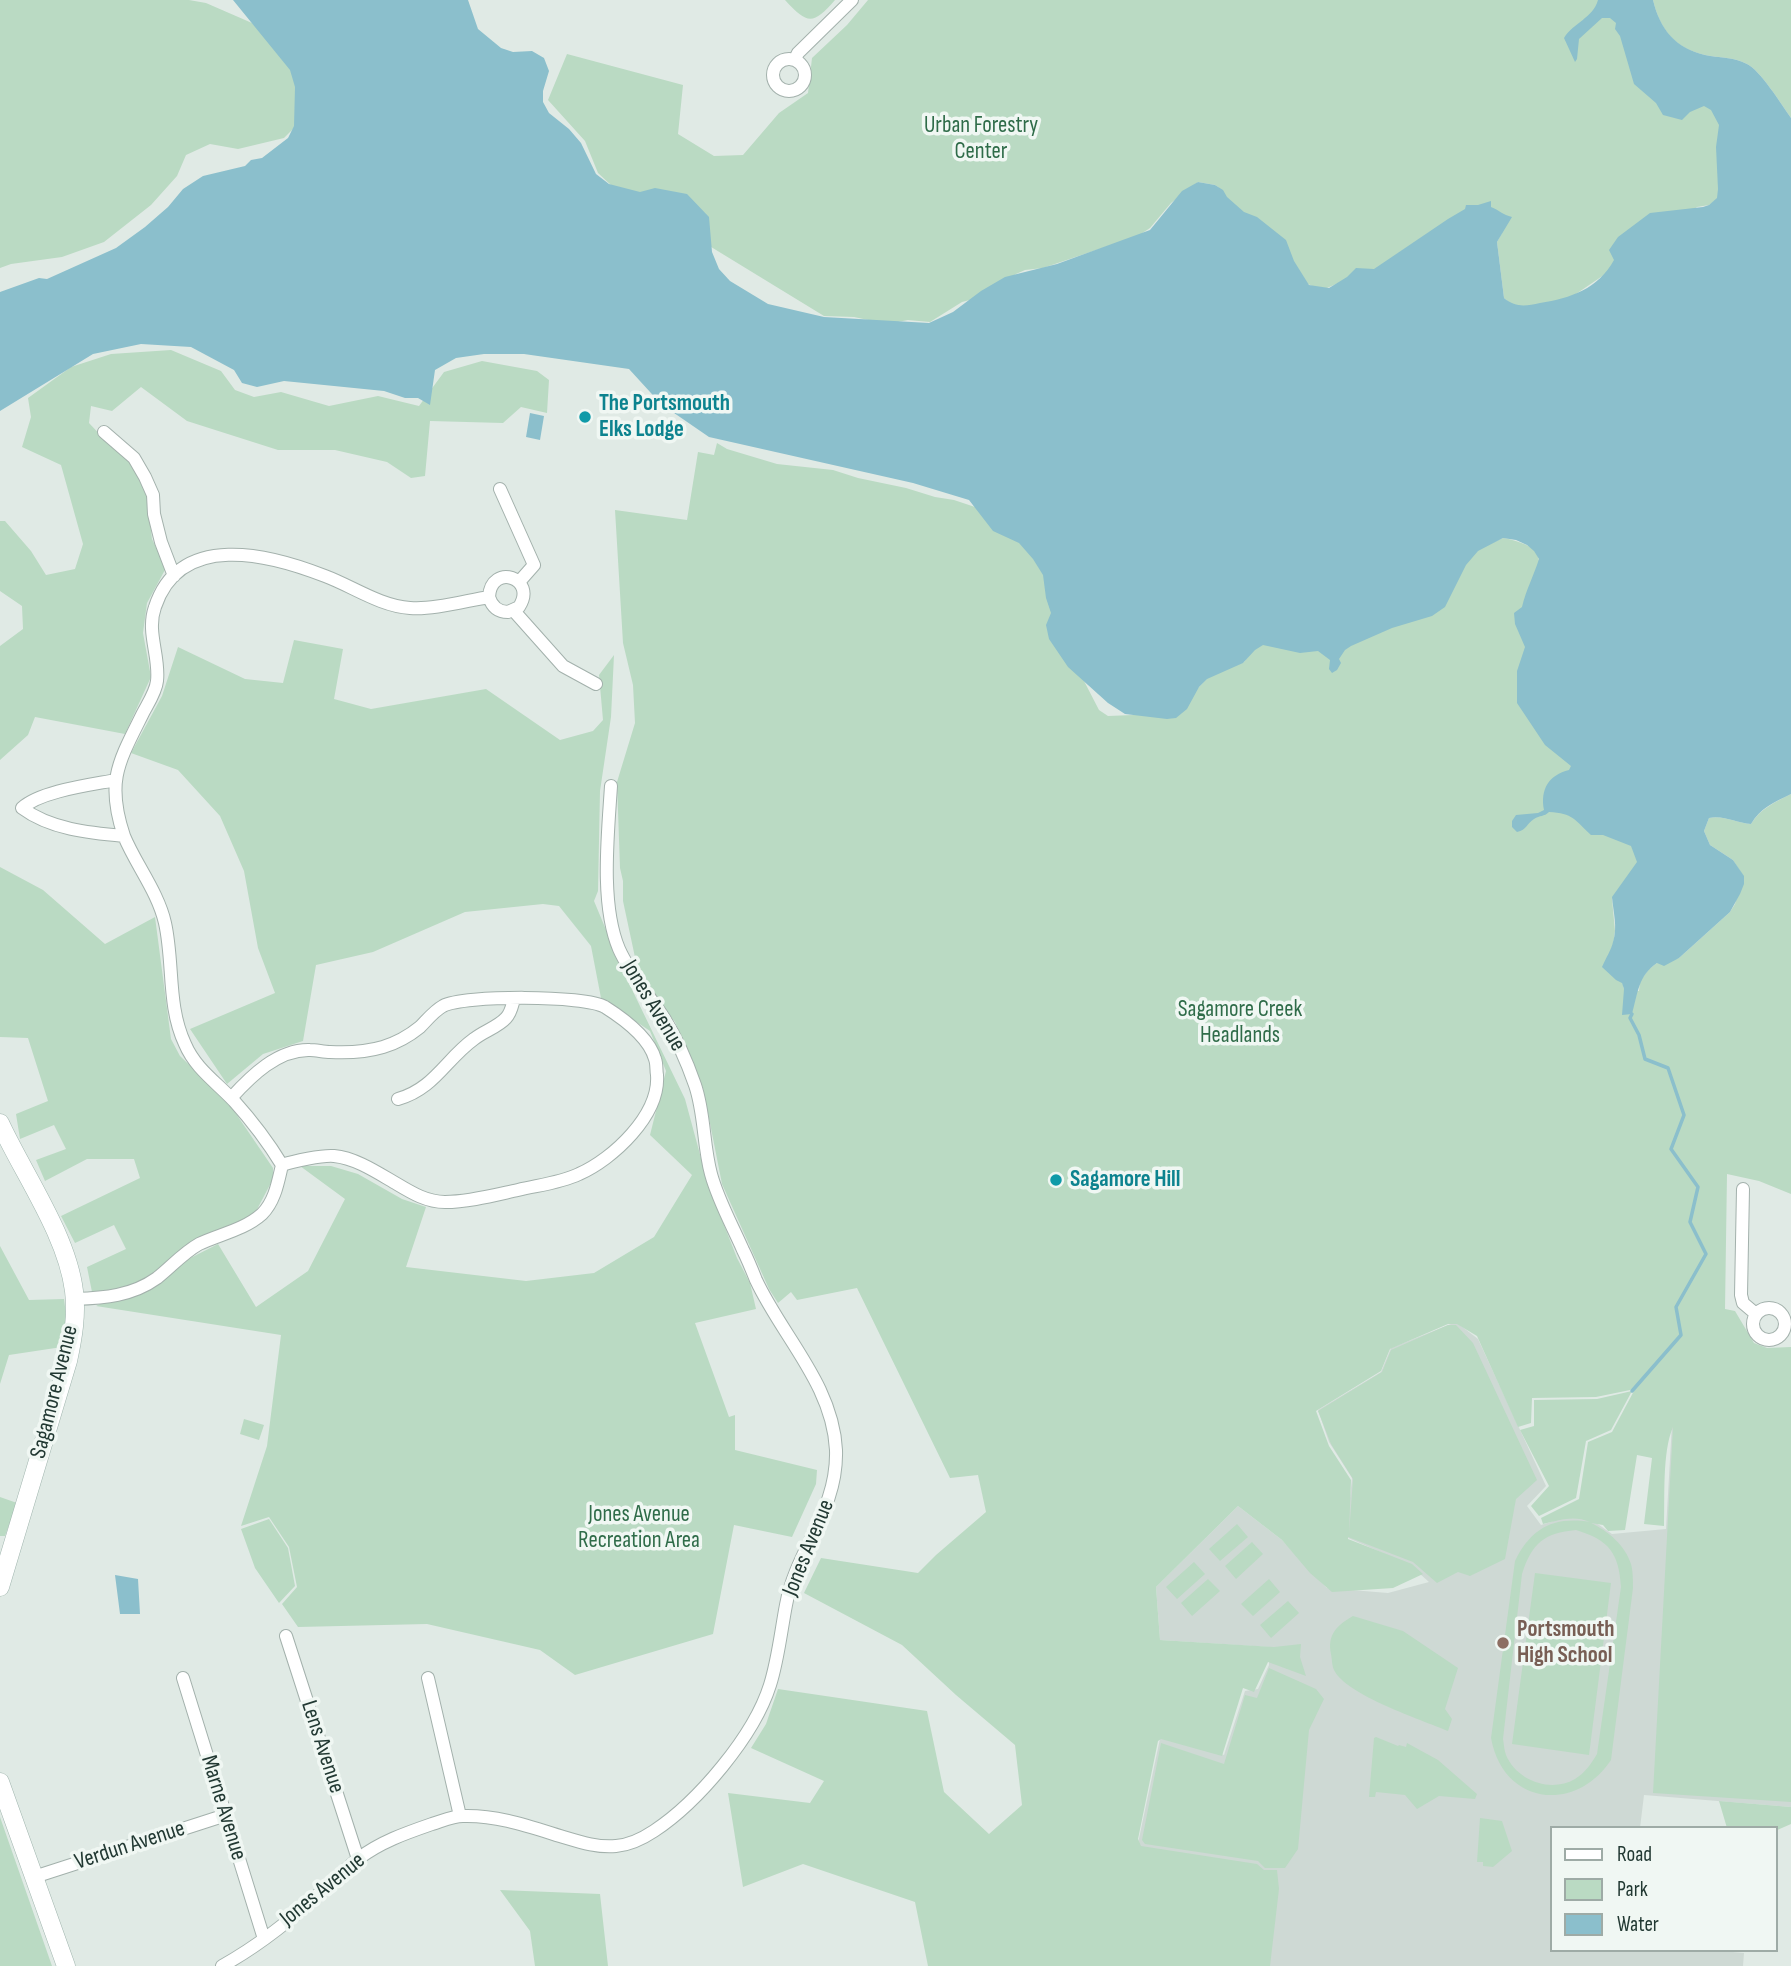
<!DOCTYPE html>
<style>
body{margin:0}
#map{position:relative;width:1791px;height:1966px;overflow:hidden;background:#e0eae5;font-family:"Sofia Sans Condensed",sans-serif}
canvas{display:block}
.legend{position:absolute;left:1550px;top:1826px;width:228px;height:126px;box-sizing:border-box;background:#f0f7f3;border:2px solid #9eaba6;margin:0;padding:9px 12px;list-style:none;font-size:21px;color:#223933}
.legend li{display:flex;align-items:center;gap:14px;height:35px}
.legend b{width:35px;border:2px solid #9eaba6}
</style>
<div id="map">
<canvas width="1791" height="1966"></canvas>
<ul class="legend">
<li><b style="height:9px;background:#fff"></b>Road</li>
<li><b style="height:19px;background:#badac3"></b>Park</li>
<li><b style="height:19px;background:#8bbfcc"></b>Water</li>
</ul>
</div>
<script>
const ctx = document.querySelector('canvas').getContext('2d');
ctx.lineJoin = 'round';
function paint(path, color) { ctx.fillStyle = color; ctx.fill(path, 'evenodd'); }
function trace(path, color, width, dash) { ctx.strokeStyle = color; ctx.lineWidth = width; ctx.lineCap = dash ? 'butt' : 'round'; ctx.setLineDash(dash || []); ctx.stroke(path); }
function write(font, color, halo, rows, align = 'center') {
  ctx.font = font + ' "Sofia Sans Condensed",sans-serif'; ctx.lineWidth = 7; ctx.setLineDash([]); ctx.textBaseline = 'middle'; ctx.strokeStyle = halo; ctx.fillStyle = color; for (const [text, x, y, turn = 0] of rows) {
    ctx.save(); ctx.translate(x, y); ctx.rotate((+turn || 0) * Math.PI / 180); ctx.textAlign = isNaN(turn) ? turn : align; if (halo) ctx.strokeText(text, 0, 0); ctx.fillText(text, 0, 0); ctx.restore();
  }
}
paint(new Path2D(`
 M1456,1322L1478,1339L1546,1486L1527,1506L1541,1525L1572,1515L1592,1520L1612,1534L1666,1529L1672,1424L1791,1444V1807L1644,1795L1640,1828H1551V1950H1710L1744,1953L1743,1966H1263L1137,1848L1161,1734L1224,1755L1245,1691L1258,1689L1269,1665V1647L1160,1640L1156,1587L1238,1506L1282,1540L1327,1588L1388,1593L1429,1582L1410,1565L1346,1537L1352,1478L1329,1442L1318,1410L1381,1372L1391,1348Z`), '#ced9d4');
paint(new Path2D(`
 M0,0H189L206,3L252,23L291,59L301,121L284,138L238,149L210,144L186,155L177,176L151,205L104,242L62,257L11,264L0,268Z
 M785,0H835C813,25 808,25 785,0Z
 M868,0H1611L1688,106L1730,104L1722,196L1709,205L1697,207L1623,262L1573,296L1533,314L1511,304L1504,298L1497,242L1502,233L1430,232L1374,270L1360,269L1350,278L1327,288L1318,289L1304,282L1253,222L1226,198L1218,187L1215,185L1198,182L1171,203L1150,228L1138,236L1043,268L1025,270L1016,274L985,296L962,302L930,322L908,320L887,324L854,317L824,316L613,187L598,173L585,141L548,100L567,54L683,85L678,134L714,156L743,155L779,113L808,93L812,58L847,25Z
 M1653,0H1791V118C1782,105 1760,70 1747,64C1734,57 1719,58 1705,55C1674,48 1660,29 1653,0Z
 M171,350L221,371L235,390L254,397L281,392L329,406L378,396L419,406L444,372L482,361L537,371L549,380L547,413L521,407L503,423L430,421L425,476L411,478L387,462L335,450H278L187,421L141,387L112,411L91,406L89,423L107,442L131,461L147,496L152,539L166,568L147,603L143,633L151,677L125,734L35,717L28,735L0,760V646L23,629L22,606L0,591V521H5L31,551L46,575L75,569L83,544L61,465L22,447L31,417L28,398L71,367L111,354Z
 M717,443L727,449L777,464L833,470L858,478L906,488L935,497L954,500L993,513L1030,536L1084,681L1099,710L1108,716L1133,715L1199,687L1209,676L1244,662L1254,648L1503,538C1516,540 1526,544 1537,551L1580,757L1555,810L1624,833L1643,859L1612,899L1615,931L1613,945L1624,989L1639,991L1640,981L1649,969L1657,963L1679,958L1730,912L1735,904L1743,876L1733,860L1710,845L1704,831L1709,818C1724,815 1736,823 1751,824C1760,809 1775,802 1791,794V1194L1759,1181L1727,1174L1725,1309L1735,1311L1754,1343L1767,1348L1791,1347V1802L1653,1793L1673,1427C1662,1452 1665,1498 1664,1526L1644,1524L1652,1458L1637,1455L1625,1530L1608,1531L1603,1525L1591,1523C1608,1531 1625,1545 1631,1564C1633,1571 1633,1581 1633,1588L1611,1760C1575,1814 1503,1805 1491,1738L1515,1561C1531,1528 1554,1516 1590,1522C1574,1515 1560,1520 1543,1524L1541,1518L1579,1499L1588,1442L1612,1432L1635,1389L1596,1397L1532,1398L1531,1423L1518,1427L1477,1336L1457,1324H1448L1390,1349L1381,1371L1316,1411L1329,1446L1351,1480L1349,1534L1353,1479L1331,1444L1318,1411L1382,1372L1391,1350L1448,1325H1456L1473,1343L1537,1480L1516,1499L1505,1559L1470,1576L1458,1572L1437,1583L1413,1562L1348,1537V1539L1412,1564L1423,1574L1393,1588L1332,1592L1310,1573L1282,1540L1238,1506L1156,1587L1160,1640L1274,1647L1301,1644L1300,1657L1306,1676L1268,1662L1254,1692L1243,1688L1222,1756L1161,1739L1158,1741L1138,1839L1141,1846L1257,1864L1264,1870H1277L1279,1889L1270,1966H928L915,1902L803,1864L743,1887L728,1793L810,1803L824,1781L751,1748L766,1724L778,1689L927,1711L944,1792L989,1834L1022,1805L1015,1745L956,1695L902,1645L804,1593L821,1558L918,1573L936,1555L986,1512L978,1475L950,1478L857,1288L797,1300L791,1292L778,1303L769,1289L722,1184L703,1088L675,1022L639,976L623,901V881L620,868L617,782L635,723L633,685L623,643L615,510L687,520L698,452L714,455ZM1576,1530C1609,1540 1619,1553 1621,1587L1597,1754C1591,1764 1585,1773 1575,1779C1551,1793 1517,1781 1506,1755C1504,1750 1504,1744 1503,1739L1522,1574C1532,1543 1544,1533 1576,1530Z
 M294,640L343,649L334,699L371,709L486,689L560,740L593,731L603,720L599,675L614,655L611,717L600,791L598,891L594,901L624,973L685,1099L708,1184L737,1258L750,1283L756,1309L695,1323L729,1417L735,1415V1450L817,1470L816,1484L792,1537L734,1525L713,1634L575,1675L540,1650L427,1624L298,1627L282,1604L297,1587L289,1547L269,1517L241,1526L267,1446L281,1335L96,1306L218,1244L256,1307L308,1271L345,1199L300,1166H331L358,1174L402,1199L426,1207L406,1267L526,1281L594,1273L654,1237L692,1175L650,1135L666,1071L650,1031L601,998L591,946L559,906L543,904L465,912L373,952L316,965L303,1041L263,1054L227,1084L190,1029L275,993L258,948L244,871L220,816L178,770L131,753L162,696L178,647L245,679L283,683Z
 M0,867L43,890L105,944L155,917L171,1039L180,1056L228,1102L273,1168V1179L253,1217L166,1264L131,1287L92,1292L87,1267L126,1249L114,1225L75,1243L61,1216L140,1178L134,1159H87L45,1181L36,1160L66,1149L54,1125L20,1139L16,1114L48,1101L28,1038L0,1037Z
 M0,1246L29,1300L64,1299L67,1322L62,1347L9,1355L0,1384Z
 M1632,1391L1611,1430L1586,1441L1576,1498L1539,1516L1531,1506L1549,1486L1520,1430L1534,1426V1400L1597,1399Z
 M244,1419L264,1425L259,1440L240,1434Z
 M0,1497L17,1503L5,1536H0Z
 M269,1519L288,1548L295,1586L279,1603L255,1568L241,1529Z
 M1237,1524L1248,1537L1220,1561L1209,1549Z
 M1252,1542L1263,1554L1236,1579L1225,1566Z
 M1194,1562L1205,1574L1177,1599L1166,1587Z
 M1535,1573L1611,1583L1589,1755L1512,1744Z
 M1208,1579L1220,1591L1192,1616L1181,1603Z
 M1269,1579L1280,1592L1253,1616L1241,1604Z
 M1288,1601L1299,1613L1271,1638L1260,1625Z
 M1353,1616L1403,1631L1458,1668L1445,1709L1452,1719L1448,1731C1422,1720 1346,1695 1334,1670C1332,1666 1332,1659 1331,1654C1327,1635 1337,1625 1353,1616Z
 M1269,1668L1316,1689L1324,1699L1309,1730L1298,1849L1285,1868H1265L1258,1861L1145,1844L1142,1840L1161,1743L1224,1764L1245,1695L1257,1698Z
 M1376,1737L1398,1746L1399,1745L1406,1747L1407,1743L1438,1760L1477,1794L1475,1799L1439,1796L1417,1809L1405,1795L1376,1792L1375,1797H1369L1374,1738Z
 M1719,1801L1791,1807V1824L1775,1831V1828H1727Z
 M0,1817L52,1966H0Z
 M1480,1818L1502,1821L1512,1851L1493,1867L1483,1866V1862H1477Z
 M500,1890L600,1894L608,1966H535L530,1931Z`), '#badac3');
paint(new Path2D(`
 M233,0H468L478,29L501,48L513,52L532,51L544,58L549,71L543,91V102L549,113L569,129L581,143L596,174L609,184L640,192L655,188L687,194L709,217L712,252L719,269L730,281L768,304L824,317L929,323L953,312L981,291L1005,277L1057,264L1150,230L1182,191L1198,182L1215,185L1223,190L1227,197L1244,212L1257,217L1286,240L1294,261L1309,285L1329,288L1347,277L1356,268L1374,269L1448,219L1465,209L1466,205H1478L1491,201V207C1499,210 1503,215 1512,217L1497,242L1504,298C1516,308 1526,306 1540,303C1571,298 1598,289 1614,260L1609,250L1618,237L1650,213L1703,207L1709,205L1717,198L1718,189L1716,147L1719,125L1711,110L1704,106L1690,112L1682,120L1663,115L1656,103L1634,84L1620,36L1615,29L1616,23L1610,18H1602L1579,39L1577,59L1575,62L1564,38C1573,23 1593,18 1598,0H1653C1660,29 1675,48 1705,55C1719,58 1734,57 1747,64C1760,70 1782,105 1791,118V794C1775,802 1760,808 1751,824C1736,823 1724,815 1709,818L1704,831L1710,845L1733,860L1744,876V884L1740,894L1730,912L1679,958L1664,966L1657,963C1638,976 1638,993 1632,1014L1622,1015L1624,989L1622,983L1616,980L1602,967C1605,960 1612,948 1613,942C1618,927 1613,911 1612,897L1637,862L1631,846L1603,835H1591C1575,820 1573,813 1549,812C1544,817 1540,815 1534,819C1527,823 1527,830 1517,832L1512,827V821L1516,815L1538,813L1544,810C1540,789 1549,775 1569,770L1571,766L1545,745L1517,703V671L1525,647L1515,624L1514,613L1522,607C1526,590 1534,575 1539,559L1534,551L1527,545L1516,540L1503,538L1478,551L1466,565L1445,607L1432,616L1392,628L1351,646L1345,650L1339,659L1341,663L1337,670L1332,673L1329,669L1330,660L1318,651L1300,653L1263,645L1255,650L1243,663L1207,679L1199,687L1187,709L1176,718L1167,719L1125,714L1108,703L1068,667L1049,639L1046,625L1051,613L1046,598L1043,575L1033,559L1019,543L993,531L969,500L913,483L709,437L661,404L629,369L524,354H484L456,358L435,370L430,405L418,398H405L384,391L284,381L257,387L242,383L234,370L191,347L141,344L93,354L0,411V292L39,278L47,279L116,248L145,227L168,207L183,189L203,176L245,166L251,160L262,158L288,138L294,126L295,87L290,70Z
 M530,413L544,416L540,440L526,437Z
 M115,1575L138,1579L140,1614H120Z`), '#8bbfcc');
trace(new Path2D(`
 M1632,1014L1630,1018L1639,1035L1645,1059L1668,1068L1684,1115L1671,1149L1698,1187L1690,1222L1706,1254L1676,1307L1681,1335L1632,1391`), '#8bbfcc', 3.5);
const street = new Path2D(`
 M773 75a16 16 0 1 1 32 0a16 16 0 1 1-32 0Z
 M795,59L798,53L852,0
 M104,432L134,458L145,477L153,495L154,514L161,542L174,576
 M500,489L534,565L519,582
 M514,611L563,666L596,684
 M124,836C106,782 118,763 142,715C147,705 156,692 157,681C160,656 146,632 155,607C180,531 269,554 325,576C352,586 380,606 410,608C432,610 465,601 489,597C492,607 498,612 508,612L519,607C538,578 491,562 489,597
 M231,1098C251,1076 278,1049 310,1050C316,1050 324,1052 330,1052C348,1053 366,1052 383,1047C396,1043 409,1036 420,1027C427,1020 434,1011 443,1006C464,995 585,995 605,1007C624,1019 649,1037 655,1059C657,1064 656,1070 657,1075C660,1115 613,1159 579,1174C560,1183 539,1185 518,1190C495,1195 469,1202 445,1202C427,1202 412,1193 397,1184C378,1173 356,1158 334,1156C322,1155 294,1161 282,1165
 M398,1099C434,1089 446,1059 474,1039C484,1031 498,1027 506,1018C511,1013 512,1006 514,999
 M1743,1189L1741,1295L1743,1303L1756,1314
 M75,1299C104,1298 132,1296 157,1278C171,1267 183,1253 199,1244C220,1234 244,1230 262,1214C275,1201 278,1182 282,1165C268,1142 252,1121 234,1101C216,1082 195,1068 185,1044C167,1006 174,963 165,923C158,892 136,865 124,836C89,833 50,829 22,808C41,791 90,785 116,780
 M1753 1324a16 16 0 1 1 32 0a16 16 0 1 1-32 0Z
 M286,1636L358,1859
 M183,1678L264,1939
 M428,1678L460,1816
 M34,1877L226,1815
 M222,1966C258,1946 291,1920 321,1892C333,1882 345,1869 358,1859C380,1842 406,1833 432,1824C442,1821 453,1816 463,1816C497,1815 528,1826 560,1836C577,1841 597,1848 616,1846C629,1845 642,1839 654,1831C698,1802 754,1736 770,1685C778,1660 781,1631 786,1605C796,1549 838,1511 836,1450C833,1385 782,1336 756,1280C752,1270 748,1260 743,1250C732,1225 718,1200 711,1174C703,1145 705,1114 695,1085C687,1062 677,1039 664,1018C649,995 630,974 619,949C600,904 608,834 611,786`);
const secondary = new Path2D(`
 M0,1123C24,1175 67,1235 74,1291C77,1315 73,1338 68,1361L0,1587
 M0,1782L66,1966`);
trace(street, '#a3b1ac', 14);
trace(secondary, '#a0b5ae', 19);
trace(street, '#fff', 12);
trace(secondary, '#fff', 18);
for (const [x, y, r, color] of [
 [585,417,7,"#0f9aa8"],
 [1056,1180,7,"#0f9aa8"],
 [1503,1643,7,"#8d6e63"]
]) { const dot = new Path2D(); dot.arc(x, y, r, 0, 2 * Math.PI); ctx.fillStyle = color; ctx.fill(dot); trace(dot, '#f0f7f3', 2.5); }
write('23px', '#2f6c49', '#f0f7f3', [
 ["Urban Forestry",981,126],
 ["Center",981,152],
 ["Sagamore Creek",1240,1010],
 ["Headlands",1240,1036],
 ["Jones Avenue",639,1515],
 ["Recreation Area",639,1541]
]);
write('bold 23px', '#0d838f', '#f0f7f3', [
 ["The Portsmouth",599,404],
 ["Elks Lodge",599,430],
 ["Sagamore Hill",1070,1180]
], 'left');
write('23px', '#223933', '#f0f7f3', [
 ["Jones Avenue",653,1006,59],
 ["Sagamore Avenue",55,1392,-76],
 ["Jones Avenue",809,1548,-68],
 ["Lens Avenue",322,1747,72],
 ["Marne Avenue",223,1808,73],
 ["Verdun Avenue",130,1846,-18],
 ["Jones Avenue",323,1890,-39]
]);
write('bold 23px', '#785e54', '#f0f7f3', [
 ["Portsmouth",1517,1630],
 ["High School",1517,1656]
], 'left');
</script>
